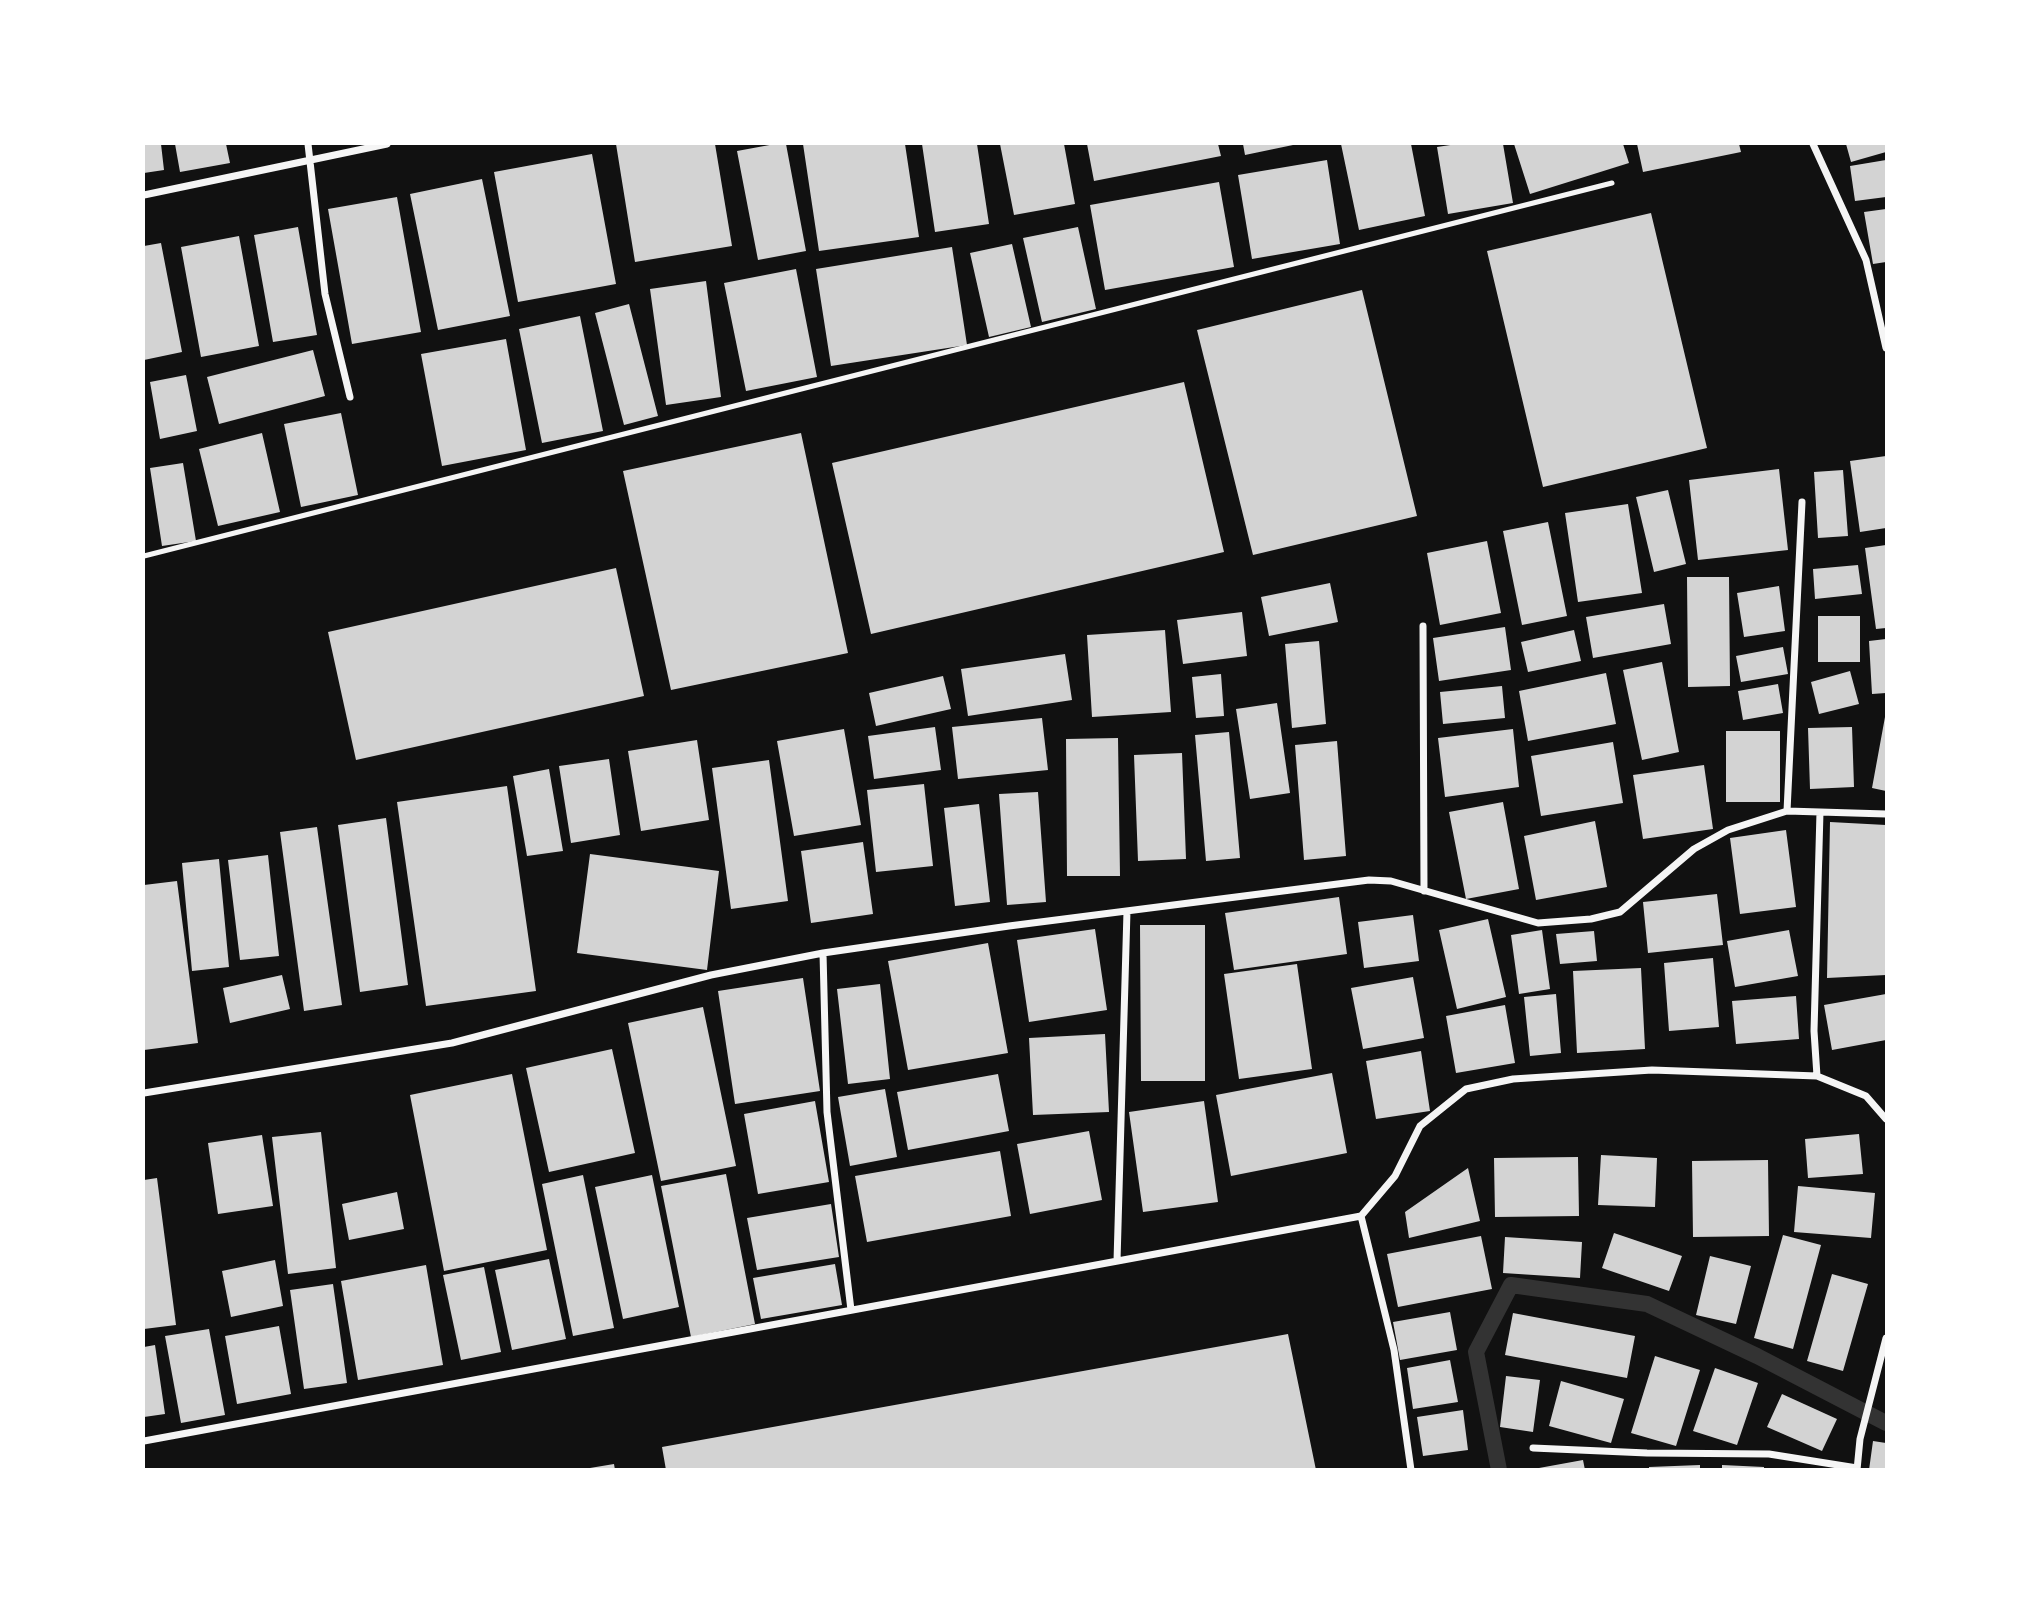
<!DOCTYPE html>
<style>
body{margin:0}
#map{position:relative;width:2030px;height:1613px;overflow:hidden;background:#111;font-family:"Fira Sans",sans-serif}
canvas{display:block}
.frame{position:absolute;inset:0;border:145px solid #fff;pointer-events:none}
</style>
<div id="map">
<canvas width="2030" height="1613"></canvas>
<div class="frame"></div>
</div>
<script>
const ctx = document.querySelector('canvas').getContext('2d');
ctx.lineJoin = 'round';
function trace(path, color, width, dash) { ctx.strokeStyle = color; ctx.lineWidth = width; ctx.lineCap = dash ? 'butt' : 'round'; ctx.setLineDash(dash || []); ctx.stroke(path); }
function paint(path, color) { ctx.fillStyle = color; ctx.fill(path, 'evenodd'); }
trace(new Path2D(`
 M1499,1470L1476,1352L1511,1285L1647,1304L1757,1356L1886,1423`), '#333', 16);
paint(new Path2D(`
 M144,144H161L164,170L144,173Z
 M175,144H226L230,163L180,172Z
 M616,144H715L732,246L635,262Z
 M775,144H786L806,251L758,260L737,151Z
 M803,144H905L919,237L819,251Z
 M922,144H977L989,224L935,232Z
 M1000,144H1064L1075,204L1014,215Z
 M1087,144H1218L1221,156L1094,181Z
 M1243,144H1293V145L1245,155Z
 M1341,144H1411L1425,216L1359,230Z
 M1457,144H1503L1513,203L1448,214L1437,147Z
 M1514,144H1623L1629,163L1530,194Z
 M1637,144H1739L1741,152L1643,172Z
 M1846,144H1886V152L1851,162Z
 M592,154L616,284L518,302L494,172Z
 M1327,160L1340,244L1252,259L1238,175Z
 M1886,160V197L1855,201L1850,166Z
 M482,179L510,316L438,330L410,194Z
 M1219,182L1234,267L1105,290L1090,205Z
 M397,197L421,332L352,344L328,209Z
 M1886,209V262L1873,264L1864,212Z
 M1651,213L1707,448L1543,487L1487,251Z
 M298,227L317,335L273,342L254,235Z
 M1078,227L1096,309L1042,322L1023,238Z
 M239,236L259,346L201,357L181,247Z
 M161,243L182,352L144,360V246Z
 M1012,244L1031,327L989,337L970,253Z
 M952,247L967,345L831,366L816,269Z
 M796,269L817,377L746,391L724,283Z
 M706,281L721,397L666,405L650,289Z
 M1362,290L1417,516L1253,555L1197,330Z
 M629,304L658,416L624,425L595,313Z
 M580,316L603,431L542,443L519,329Z
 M506,339L526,450L442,466L421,354Z
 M313,350L325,396L219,424L207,377Z
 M186,375L197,431L160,439L150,382Z
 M1184,382L1224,552L871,634L832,463Z
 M341,413L358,495L301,507L284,424Z
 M262,433L280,512L218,526L199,449Z
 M801,433L848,653L671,690L623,471Z
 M1886,456V528L1860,532L1850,461Z
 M183,463L196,541L162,546L150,468Z
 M1779,469L1788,550L1698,560L1689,480Z
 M1843,470L1848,536L1818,538L1814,472Z
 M1668,490L1686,564L1654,572L1636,497Z
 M1628,504L1642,593L1578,602L1565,513Z
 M1548,522L1567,616L1522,625L1503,531Z
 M1487,541L1501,613L1440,625L1427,553Z
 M1886,545V628L1876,629L1865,548Z
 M1858,565L1862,594L1815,599L1813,569Z
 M616,568L644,696L356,760L328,632Z
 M1687,577H1729L1730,686L1688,687Z
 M1330,583L1338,622L1269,636L1261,597Z
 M1779,586L1785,631L1744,637L1737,593Z
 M1664,604L1671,644L1593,658L1586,617Z
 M1242,612L1247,656L1183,664L1177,620Z
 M1818,616H1860V662H1818Z
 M1505,627L1511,670L1439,681L1433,638Z
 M1165,630L1171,712L1092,717L1087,635Z
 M1574,630L1581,661L1528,672L1521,642Z
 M1886,639V693L1872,694L1869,641Z
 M1319,641L1326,724L1292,728L1285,644Z
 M1783,647L1788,674L1741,682L1736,656Z
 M1065,654L1072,700L968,716L961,669Z
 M1662,662L1679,752L1642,760L1623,670Z
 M1850,671L1859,704L1819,714L1811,682Z
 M1606,673L1616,724L1528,741L1519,691Z
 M1221,674L1224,716L1196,718L1192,677Z
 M943,676L951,709L876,726L869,693Z
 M1778,684L1783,713L1743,720L1738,691Z
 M1502,686L1505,718L1443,724L1440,692Z
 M1277,703L1290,793L1250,799L1236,709Z
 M1885,717H1886V791L1872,788Z
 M1042,718L1048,770L958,779L952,727Z
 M935,727L941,770L874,779L868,736Z
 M1852,727L1854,787L1810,789L1808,728Z
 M844,729L861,825L794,836L777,741Z
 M1513,729L1519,787L1445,797L1438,738Z
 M1726,731H1780V802H1726Z
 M1229,732L1240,858L1206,861L1195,735Z
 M1118,738L1120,876H1067L1066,739Z
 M697,740L709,820L641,831L628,751Z
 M1337,741L1346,856L1304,860L1295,745Z
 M1613,742L1623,803L1541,816L1531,756Z
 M1182,753L1186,859L1138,861L1134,755Z
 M609,759L620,835L571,843L559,766Z
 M769,760L788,901L731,909L712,768Z
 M1704,765L1713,829L1643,839L1633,775Z
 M549,769L563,851L527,856L513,776Z
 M924,784L933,866L876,872L867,790Z
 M507,786L536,991L426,1006L397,802Z
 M1038,792L1046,902L1007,905L999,794Z
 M1503,802L1519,889L1466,899L1449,812Z
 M979,804L990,902L955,906L944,808Z
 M386,818L408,985L360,992L338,825Z
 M1595,821L1607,887L1536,900L1524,836Z
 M1830,822L1886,825V975L1827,978Z
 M317,827L342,1005L304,1011L280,832Z
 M1786,830L1796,907L1740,914L1730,838Z
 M863,842L873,914L811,923L801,851Z
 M590,854L719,871L707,970L577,953Z
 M268,855L279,956L240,960L228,860Z
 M219,859L229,967L192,971L182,863Z
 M177,881L198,1043L144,1050V885Z
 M1717,894L1723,945L1648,953L1643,902Z
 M1339,897L1347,954L1234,970L1225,913Z
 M1413,915L1419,961L1364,968L1358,922Z
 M1488,919L1506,997L1457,1009L1439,930Z
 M1140,925H1205V1081H1141Z
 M1095,929L1107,1010L1029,1022L1017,940Z
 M1542,930L1550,989L1519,994L1511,935Z
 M1789,930L1798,976L1735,987L1727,941Z
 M1594,931L1597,961L1560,964L1556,934Z
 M988,943L1008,1053L908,1070L888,961Z
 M1713,958L1719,1027L1669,1031L1664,963Z
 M1297,964L1312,1069L1239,1079L1224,974Z
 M1641,968L1645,1049L1577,1053L1573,971Z
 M282,975L290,1009L230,1023L223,988Z
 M1413,977L1424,1038L1363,1049L1351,988Z
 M803,978L820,1091L735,1104L718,991Z
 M880,984L890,1079L848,1084L837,989Z
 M1556,994L1561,1053L1530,1056L1524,997Z
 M1886,994V1040L1832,1050L1824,1005Z
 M1796,996L1799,1039L1736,1044L1732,1001Z
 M1505,1005L1515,1063L1456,1073L1446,1016Z
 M703,1007L736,1166L661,1181L628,1023Z
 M1105,1034L1109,1112L1033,1115L1029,1038Z
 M612,1049L635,1153L549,1172L526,1068Z
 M1421,1051L1430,1111L1376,1119L1366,1061Z
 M1332,1073L1347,1153L1231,1176L1216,1095Z
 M512,1074L547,1250L444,1271L410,1095Z
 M998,1074L1009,1131L908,1150L897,1092Z
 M885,1089L897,1157L850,1166L838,1097Z
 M815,1101L829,1182L758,1194L744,1114Z
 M1204,1101L1218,1202L1143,1212L1129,1112Z
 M1089,1131L1102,1200L1030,1214L1017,1144Z
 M321,1132L336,1268L288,1274L272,1137Z
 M1859,1134L1863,1174L1808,1178L1805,1139Z
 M262,1135L273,1206L218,1214L208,1143Z
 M1000,1151L1011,1216L867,1242L855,1176Z
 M1601,1155L1657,1158L1655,1207L1598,1205Z
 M1578,1157L1579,1216L1495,1217L1494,1158Z
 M1768,1160L1769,1236L1693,1237L1692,1161Z
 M1468,1168L1480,1221L1409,1238L1405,1212Z
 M726,1174L755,1324L691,1337L661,1186Z
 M583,1175L614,1328L573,1336L542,1184Z
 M652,1175L679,1307L623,1319L595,1187Z
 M157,1178L176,1325L144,1329V1180Z
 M1798,1186L1875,1193L1871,1238L1794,1232Z
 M397,1192L404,1229L349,1240L342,1204Z
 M831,1204L839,1257L757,1270L747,1218Z
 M1614,1233L1682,1256L1669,1291L1602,1268Z
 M1783,1235L1821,1245L1793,1349L1754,1338Z
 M1481,1236L1492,1289L1398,1307L1387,1254Z
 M1505,1237L1582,1242L1580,1278L1503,1273Z
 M1710,1256L1751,1266L1736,1324L1696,1315Z
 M549,1259L566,1339L512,1350L495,1270Z
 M275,1260L283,1306L231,1317L222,1271Z
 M835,1264L842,1305L761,1319L753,1278Z
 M426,1265L443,1365L358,1380L341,1281Z
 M484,1267L501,1352L461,1360L443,1275Z
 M1832,1274L1868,1284L1843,1371L1807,1361Z
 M333,1284L347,1383L304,1389L290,1290Z
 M1450,1312L1457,1350L1400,1360L1393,1322Z
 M1513,1313L1635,1336L1627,1378L1505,1355Z
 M279,1326L291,1394L237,1404L225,1336Z
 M209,1329L225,1415L181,1423L165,1336Z
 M1288,1334L1316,1470H666L662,1447Z
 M155,1345L165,1414L144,1417V1347Z
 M1655,1356L1700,1370L1676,1446L1631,1433Z
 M1450,1360L1458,1402L1413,1409L1407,1368Z
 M1715,1368L1758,1383L1737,1445L1693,1431Z
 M1506,1376L1540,1380L1533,1432L1500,1427Z
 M1561,1381L1624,1399L1611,1443L1549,1426Z
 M1782,1394L1837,1419L1822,1451L1767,1427Z
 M1463,1410L1468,1450L1423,1456L1417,1417Z
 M1873,1441L1886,1443V1470H1869Z
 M1583,1460L1585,1470H1539V1468Z
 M614,1464L615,1470H591L590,1468Z
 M1700,1465V1470H1649V1467Z
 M1722,1465L1764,1467V1470H1722Z`), '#d3d3d3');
trace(new Path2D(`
 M144,556L1612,183`), '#f5f5f5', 5);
trace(new Path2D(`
 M308,144L325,294L350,397
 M1813,144L1866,260L1886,348
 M144,195L387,144
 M1423,626L1424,891
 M1787,811L1802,502
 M823,953L827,1112L851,1310
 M1817,1076L1814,1031L1820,812
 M144,1093L452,1043L711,975L823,953L1009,926L1369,880L1391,881L1538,923L1591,919L1620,912L1694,849L1728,830L1787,811L1886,814
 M1361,1216L1394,1350L1411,1470
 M1117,1261L1127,911
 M144,1441L1361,1216L1395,1176L1420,1126L1466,1089L1513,1079L1652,1070L1817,1076L1866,1096L1886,1119
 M1533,1448L1647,1453L1769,1454L1857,1468
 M1857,1470L1860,1439L1886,1338`), '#f5f5f5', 7);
</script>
